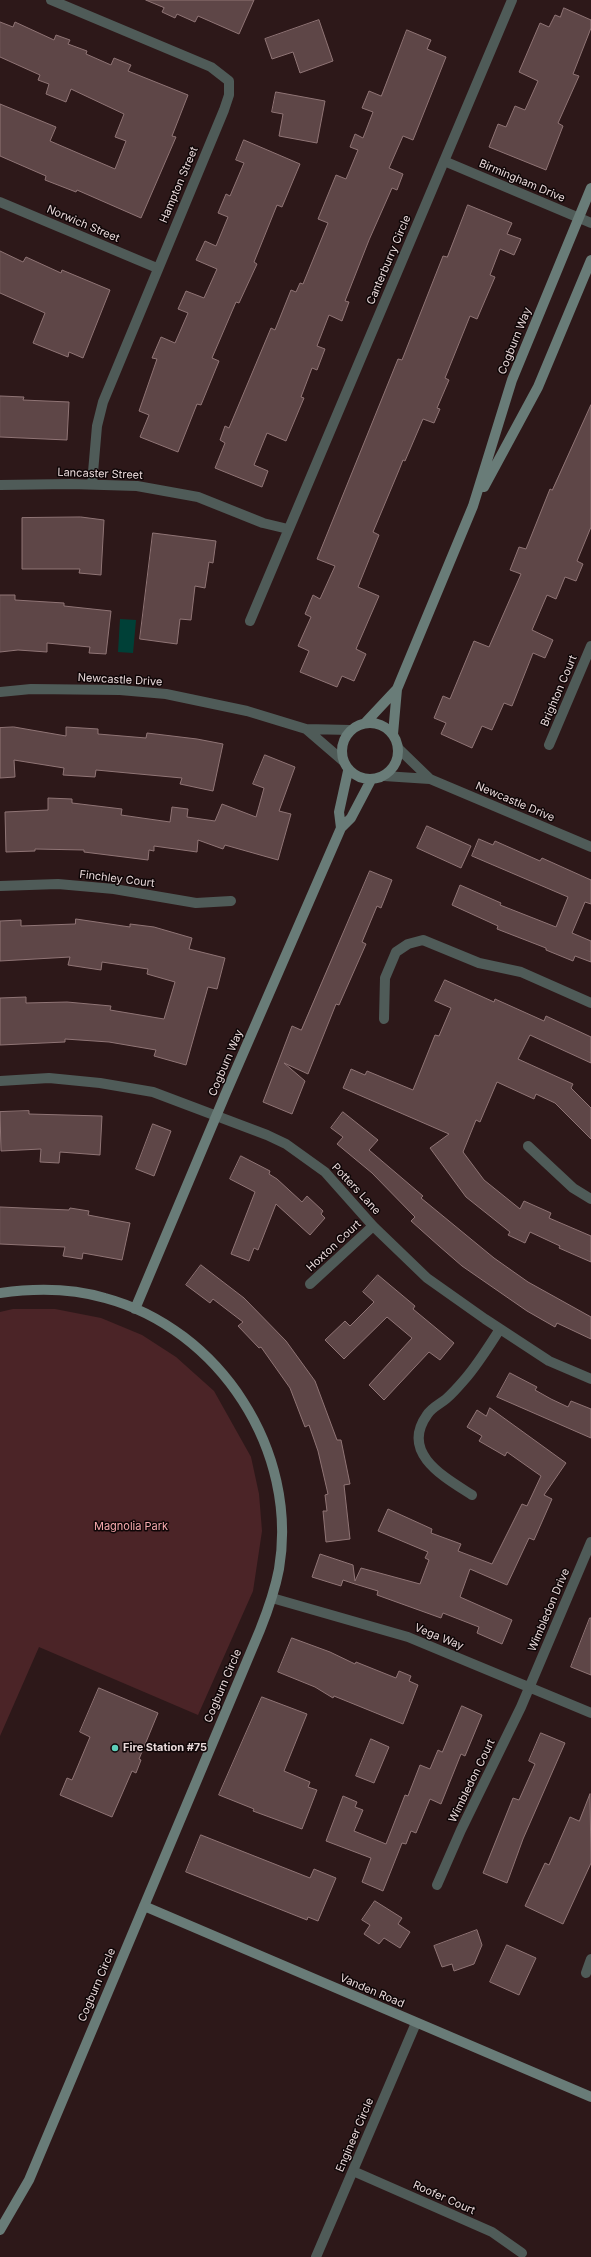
<!DOCTYPE html>
<style>
body{margin:0}
canvas{display:block;background:#2d1819}
</style>
<canvas width="591" height="2257"></canvas>
<script>
const ctx = document.querySelector('canvas').getContext('2d');
ctx.lineJoin = 'round';
function paint(path, color) { ctx.fillStyle = color; ctx.fill(path, 'evenodd'); }
function trace(path, color, width, dash) { ctx.strokeStyle = color; ctx.lineWidth = width; ctx.lineCap = dash ? 'butt' : 'round'; ctx.setLineDash(dash || []); ctx.stroke(path); }
function write(font, color, halo, rows, align = 'center') {
  ctx.font = font + ' Inter,sans-serif'; ctx.lineWidth = 3; ctx.setLineDash([]); ctx.textBaseline = 'middle'; ctx.strokeStyle = halo; ctx.fillStyle = color; for (const [text, x, y, turn = 0] of rows) {
    ctx.save(); ctx.translate(x, y); ctx.rotate((+turn || 0) * Math.PI / 180); ctx.textAlign = isNaN(turn) ? turn : align; if (halo) ctx.strokeText(text, 0, 0); ctx.fillText(text, 0, 0); ctx.restore();
  }
}
paint(new Path2D(`
 M13,1309H55L101,1318L142,1335L176,1357L214,1391L251,1457L259,1494L262,1531L253,1591L198,1715L39,1647L0,1736V1312Z`), '#4b2427');
paint(new Path2D(`
 M120,619L136,620L133,653L118,652Z`), '#004037');
const building = new Path2D(`
 M146,0H254L239,34L198,16L195,22L177,14L175,18L162,12L164,8Z
 M564,8L591,20V28L573,74L579,76L558,123L563,126L546,170L489,147L498,124L506,127L515,106L525,110L538,81L519,72L540,23L549,27L555,15L560,17Z
 M319,20L333,61L300,73L293,52L272,59L265,39Z
 M0,22L13,27L15,22L54,40L56,35L70,40L68,44L87,51L86,54L111,65L114,58L131,65L128,71L188,95L172,136L176,137L141,218L77,190L76,192L45,180L46,176L0,156V104L56,127L50,141L115,169L126,141L115,137L124,114L71,89L66,102L46,94L49,84L38,80L40,75L0,57Z
 M407,30L431,40L427,49L446,57L413,140L403,136L389,168L403,174L397,190L392,188L369,240L345,301L349,302L342,321L329,315L317,346L325,349L317,370L312,368L301,397L304,398L286,441L267,433L254,465L268,471L262,487L215,468L225,443L220,440L225,426L229,428L271,328L275,330L291,290L296,292L300,283L303,284L328,223L318,219L336,175L346,179L358,150L350,147L355,134L363,138L373,112L362,108L369,91L381,96Z
 M276,92L325,101L317,143L279,136L283,114L272,112Z
 M244,140L300,164L282,207L277,205L254,262L257,264L239,303L236,302L212,358L219,361L201,405L197,404L178,452L140,437L149,415L139,411L157,359L152,358L161,337L175,343L188,313L178,309L186,291L204,298L217,269L196,260L205,241L216,246L228,217L218,213L226,194L230,196L244,163L236,160Z
 M468,205L512,223L507,234L521,239L514,255L500,249L490,275L495,277L477,319L470,316L445,378L449,380L437,408L440,409L434,423L423,419L405,461L403,460L399,470L373,532L379,535L358,587L379,596L356,649L366,654L354,681L342,676L337,687L300,672L309,651L298,646L311,617L305,614L313,595L320,599L335,566L317,559L398,359L402,360L443,256L447,257Z
 M0,251L23,262L26,257L61,273L62,270L110,290L83,358L69,352L68,357L33,343L45,313L0,293Z
 M0,396L24,397L23,400L69,402L67,440L0,437Z
 M591,405V527L577,561L583,564L576,581L565,577L556,599L547,595L532,630L553,640L545,658L533,653L512,706L504,703L492,730L482,726L472,748L441,734L446,723L434,718L443,696L450,699L474,641L489,647L521,574L510,570L519,547L526,549L550,489L552,490Z
 M81,517L104,520L101,575L79,573L80,569H22V518Z
 M153,533L216,541L213,563L209,562L205,588L195,586L191,620L180,619L177,644L140,639Z
 M0,595H15V600L64,603V606L111,611L106,654L89,653L90,647L47,643V652L18,650L0,652Z
 M14,727L66,736V727L98,729V734L146,738L147,733L197,739L223,744L213,791L180,784L182,778L96,770L95,777L63,775L64,768L14,760L15,777L0,778V728Z
 M265,755L295,767L279,811L291,814L278,860L225,845L223,849L198,840L197,852L154,846V851L149,850L148,860L84,852V850L35,849V851L6,852L5,812L48,810V798L72,799V803L122,809L121,815L170,822L172,807L188,809L187,817L215,821L222,804L256,817L264,788L253,784Z
 M427,826L471,846L461,868L417,848Z
 M479,839L493,845L495,841L540,861L542,858L591,880V904L585,902L572,933L591,941V962L575,956L573,961L546,950V948L497,929L498,926L452,905L460,885L501,903L500,905L556,927L568,897L472,856Z
 M370,871L392,880L381,908L377,906L362,942L366,944L339,1005L336,1004L308,1074L284,1063L305,1081L292,1114L263,1102L292,1026L301,1030Z
 M76,919L130,927V924L154,927L192,938L189,949L225,958L217,989L208,987L186,1065L154,1056L156,1050L109,1042L65,1039V1042L0,1045V998L26,997V1003L67,1002L111,1006L110,1010L164,1019L175,982L147,974L148,969L102,962L101,970L68,965L70,957L0,961V921L21,920V926L75,924Z
 M445,980L494,1002L495,999L544,1021L546,1016L591,1037V1063L530,1035L518,1059L573,1084L571,1088L591,1108V1139L555,1103L536,1094L534,1099L497,1082L480,1122L476,1120L463,1152L484,1180L520,1209L524,1201L551,1213L549,1218L591,1236V1262L559,1248L560,1246L530,1232L525,1243L508,1235L510,1232L466,1197L430,1148L449,1134L343,1088L351,1069L365,1075L367,1071L413,1090L435,1035L439,1036L451,1008L435,1001Z
 M29,1111V1114L102,1116L100,1155L60,1152L59,1163L40,1162L41,1149L1,1151L0,1112Z
 M343,1112L378,1140L369,1150L423,1196L421,1198L494,1258L528,1282L591,1317V1339L557,1323L555,1327L527,1311L462,1266L439,1246L411,1221L415,1217L372,1173L337,1144L343,1137L331,1128Z
 M153,1124L171,1131L154,1176L136,1169Z
 M241,1156L270,1171L269,1174L277,1179L302,1202L307,1196L323,1211L321,1214L325,1218L310,1235L276,1204L258,1250L254,1248L249,1261L231,1254L255,1192L230,1179Z
 M0,1207L69,1210L70,1208L89,1211L88,1215L130,1223L122,1260L83,1253L82,1259L63,1256L65,1247L0,1244Z
 M201,1265L244,1298L286,1341L315,1381L337,1440H341L350,1484L344,1485L350,1539L326,1542L323,1511H327L325,1495L328,1494L318,1451L309,1425L305,1427L290,1388L261,1347L259,1348L238,1326L243,1322L213,1299L210,1303L186,1285Z
 M378,1275L415,1306L413,1309L454,1343L440,1360L429,1352L384,1400L369,1385L412,1338L387,1317L344,1359L325,1340L345,1321L350,1326L374,1302L363,1292Z
 M510,1373L537,1387L535,1390L551,1399L568,1407L571,1401L591,1409V1438L497,1397Z
 M490,1408L566,1463L544,1495L552,1499L534,1540L529,1538L507,1585L470,1569L460,1597L512,1620L502,1644L477,1633L479,1627L443,1613L441,1618L377,1595L378,1591L355,1584L343,1580L341,1586L312,1577L320,1554L353,1565L355,1581L361,1568L420,1584L429,1560L425,1558L428,1552L378,1531L388,1509L432,1529L431,1533L461,1544L458,1551L492,1564L522,1504L527,1506L541,1476L507,1452L505,1456L479,1441L482,1436L467,1427L477,1410L486,1416Z
 M590,1618H591V1675L571,1667Z
 M292,1638L330,1652L355,1664L356,1662L396,1678L399,1671L411,1676L409,1681L418,1685L403,1724L334,1696L333,1698L315,1687L278,1672Z
 M99,1688L158,1713L139,1759L141,1760L136,1773L132,1771L112,1817L60,1795L67,1778L72,1780L90,1737L80,1732Z
 M262,1697L307,1714L284,1771L310,1782L308,1787L317,1790L302,1829L253,1811L254,1809L219,1795Z
 M462,1706L482,1715L465,1756L461,1754L441,1804L430,1799L416,1833L411,1831L406,1844L402,1843L383,1891L362,1882L371,1858L326,1841L343,1796L357,1802L355,1807L363,1810L354,1831L386,1844L405,1795L408,1796L420,1765L430,1769L438,1750L442,1752Z
 M541,1733L565,1743L523,1839L507,1883L483,1873L513,1798L519,1800L535,1764L529,1761Z
 M371,1739L389,1747L374,1783L356,1776Z
 M590,1794L591,1863L563,1924L525,1906L545,1863L549,1865L570,1817L579,1821Z
 M201,1835L310,1878L314,1869L336,1878L318,1921L308,1917L307,1920L186,1872Z
 M375,1901L402,1918L398,1924L410,1932L400,1948L384,1938L379,1944L364,1934L370,1925L362,1920Z
 M477,1930L482,1945L474,1964L454,1971L452,1964L442,1967L434,1946Z
 M507,1945L536,1958L519,1995L490,1982Z`);
paint(building, '#5e4647');
trace(building, '#8f7475', 1);
trace(new Path2D(`
 M51,0L211,67L229,81V95L224,110L103,402L97,426L92,484
 M444,161L591,223
 M0,202L157,268
 M0,485L71,484L137,486L198,497L263,523L288,529
 M250,621L512,0
 M0,692L31,689L120,690L166,694L247,711L306,729L350,730
 M306,729L342,760
 M549,745L591,646
 M399,749L430,779
 M384,776L430,779L591,847
 M0,886L58,884L114,889L196,903L231,901
 M384,1019L385,978L396,952L408,944L423,940L479,963L521,972L591,1003
 M0,1081L49,1078L100,1083L153,1092L267,1135L286,1144L325,1172L373,1226L427,1278L485,1319L549,1361L591,1379
 M528,1146L573,1188L591,1199
 M310,1284L373,1226
 M472,1495C444,1477 400,1453 427,1415C431,1408 440,1404 446,1399C453,1393 459,1386 465,1379C478,1364 489,1346 500,1329
 M272,1598L408,1637L591,1713
 M437,1885L461,1830L521,1707L591,1542
 M586,1973L591,1959
 M353,2171L492,2232L522,2253
 M316,2257L416,2023`), '#4f5b58', 10);
trace(new Path2D(`
 M484,487L538,387L591,260
 M366,722L397,689
 M342 751a28 28 0 1 1 56 0a28 28 0 1 1-56 0Z
 M393,734L397,689L473,506L512,380L591,188
 M341,828L339,812L348,771
 M0,1293C35,1288 71,1288 105,1298C220,1329 299,1451 279,1569C275,1590 268,1610 260,1630L29,2180L0,2230
 M135,1309L225,1095L341,828L351,818L371,780
 M144,1906L591,2097`), '#697c78', 10);
for (const [x, y, r, color] of [
 [115,1748,4,"#5dceb9"]
]) { const dot = new Path2D(); dot.arc(x, y, r, 0, 2 * Math.PI); ctx.fillStyle = color; ctx.fill(dot); trace(dot, '#0f0607', 1.5); }
write('11px', '#e9d9da', '#0f0607', [
 ["Birmingham Drive",522,181,23],
 ["Hampton Street",179,185,-67],
 ["Norwich Street",83,224,23],
 ["Canterburry Circle",389,260,-67],
 ["Cogburn Way",515,341,-68],
 ["Lancaster Street",100,474,2],
 ["Newcastle Drive",120,680,3],
 ["Brighton Court",559,691,-67],
 ["Newcastle Drive",515,802,23],
 ["Finchley Court",117,879,7],
 ["Cogburn Way",226,1063,-67],
 ["Potters Lane",356,1189,47],
 ["Hoxton Court",334,1246,-43],
 ["Wimbledon Drive",549,1610,-67],
 ["Vega Way",439,1637,22],
 ["Cogburn Circle",223,1686,-67],
 ["Wimbledon Court",472,1781,-64],
 ["Cogburn Circle",97,1985,-67],
 ["Vanden Road",372,1991,23],
 ["Engineer Circle",355,2135,-67],
 ["Roofer Court",444,2198,24]
]);
write('11px', '#f7aaae', '#0f0607', [
 ["Magnolia Park",131,1527]
]);
write('bold 11px', '#e9d9da', '#0f0607', [
 ["Fire Station #75",123,1748]
], 'left');
</script>
